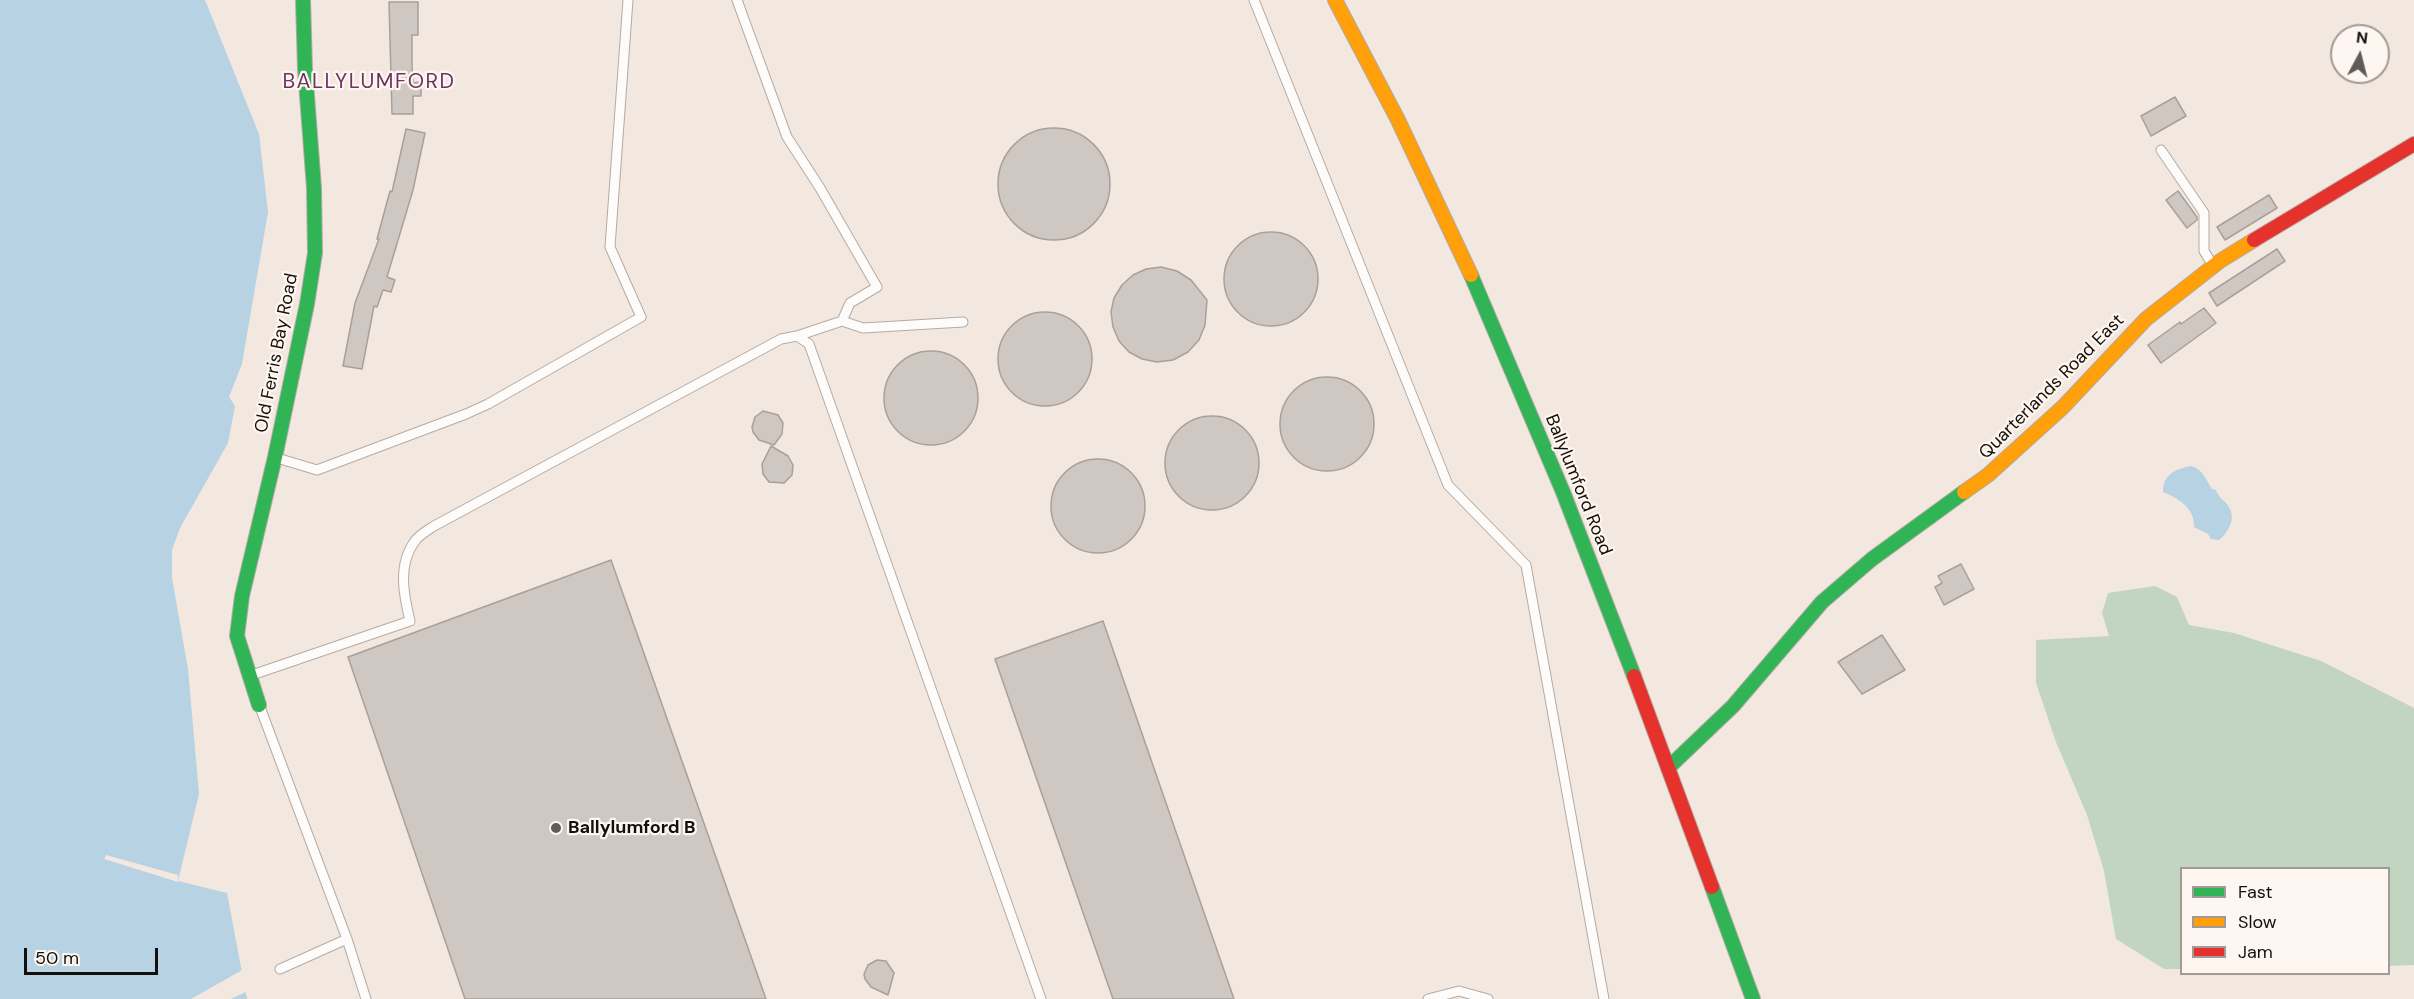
<!DOCTYPE html>
<style>
body{margin:0}
#map{position:relative;width:2414px;height:999px;overflow:hidden;background:#f2e8e0;font-family:"DM Sans",sans-serif}
canvas{display:block}
.legend{position:absolute;left:2180px;top:867px;width:210px;height:108px;box-sizing:border-box;background:#fef6f1;border:2px solid #a19a95;margin:0;padding:8px 10px;list-style:none;font-size:18px;color:#150f0a}
.legend li{display:flex;align-items:center;gap:12px;height:30px}
.legend b{width:30px;border:2px solid #a19a95}
.north{position:absolute;left:2330px;top:24px;width:60px;height:60px;box-sizing:border-box;background:#fef6f1;border:2px solid #a19a95;border-radius:50%;rotate:7deg;font-size:16px;font-weight:700;line-height:24px;text-align:center;color:#150f0a}
.north::after{content:'';display:block;margin:auto;width:21px;height:27px;background:#625b55;clip-path:polygon(50% 0,100% 100%,50% 72%,0 100%)}
.scale{position:absolute;left:24px;top:948px;width:134px;height:27px;box-sizing:border-box;border:3px solid #150f0a;border-top:0;padding-left:8px;font-size:18px;line-height:21px;white-space:nowrap;color:#150f0a;-webkit-text-stroke:4px #fef6f1;paint-order:stroke}
</style>
<div id="map">
<canvas width="2414" height="999"></canvas>
<ul class="legend">
<li><b style="height:8px;background:#30b455"></b>Fast</li>
<li><b style="height:8px;background:#ff9f0a"></b>Slow</li>
<li><b style="height:8px;background:#e5322d"></b>Jam</li>
</ul>
<div class="north">N</div>
<div class="scale">50 m</div>
</div>
<script>
const ctx = document.querySelector('canvas').getContext('2d');
ctx.lineJoin = 'round';
function paint(path, color) { ctx.fillStyle = color; ctx.fill(path, 'evenodd'); }
function trace(path, color, width, dash) { ctx.strokeStyle = color; ctx.lineWidth = width; ctx.lineCap = dash ? 'butt' : 'round'; ctx.setLineDash(dash || []); ctx.stroke(path); }
function write(font, color, halo, rows, align = 'center') {
  ctx.font = font + ' "DM Sans",sans-serif'; ctx.lineWidth = 4.5; ctx.setLineDash([]); ctx.textBaseline = 'middle'; ctx.strokeStyle = halo; ctx.fillStyle = color; for (const [text, x, y, turn = 0] of rows) {
    ctx.save(); ctx.translate(x, y); ctx.rotate((+turn || 0) * Math.PI / 180); ctx.textAlign = isNaN(turn) ? turn : align; if (halo) ctx.strokeText(text, 0, 0); ctx.fillText(text, 0, 0); ctx.restore();
  }
}
paint(new Path2D(`
 M2155,586L2177,597L2189,625L2234,633L2321,661L2414,708V965L2389,966L2388,868H2182L2181,969H2164L2116,939L2104,871L2087,815L2056,742L2036,683V640L2109,636L2102,613L2108,593Z`), '#c1d5c1');
paint(new Path2D(`
 M0,0H205L259,134L268,212L242,364L229,397L235,406L228,443L180,528L172,550V578L188,669L199,794L178,881L227,893L247,999H0Z
 M2191,466C2203,469 2206,480 2212,489L2216,490C2218,496 2220,497 2225,502C2237,514 2232,529 2219,540L2211,539L2208,534L2194,527C2195,508 2178,498 2163,492C2163,474 2176,469 2191,466Z`), '#b6d2e3');
paint(new Path2D(`
 M106,855L178,875V882L104,859Z
 M244,969L248,991L231,999H191Z`), '#f2e8e0');
const building = new Path2D(`
 M389,2H418V35H412V65L413,83L421,82V96H413V114H392Z
 M2175,97L2186,116L2151,136L2141,116Z
 M998 184a56 56 0 1 1 112 0a56 56 0 1 1-112 0Z
 M406,129L425,133L413,190L387,277L395,280L391,292L383,290L377,307L374,306L362,369L343,366L355,303L379,239H377L390,191L392,192Z
 M2178,191L2197,217V220L2187,228L2166,200Z
 M2269,195L2277,208L2225,240L2217,227Z
 M1224 279a47 47 0 1 1 94 0a47 47 0 1 1-94 0Z
 M2277,249L2285,261L2217,306L2209,293Z
 M1161,267L1177,271L1191,280L1207,300L1205,325L1199,340L1188,352L1173,360L1157,362L1142,359L1129,352L1119,341L1113,327L1111,312L1114,298L1122,285L1133,275L1146,269Z
 M2204,308L2216,323L2161,363L2148,345L2180,322L2181,324Z
 M998 359a47 47 0 1 1 94 0a47 47 0 1 1-94 0Z
 M884 398a47 47 0 1 1 94 0a47 47 0 1 1-94 0Z
 M1280 424a47 47 0 1 1 94 0a47 47 0 1 1-94 0Z
 M763,411L778,415L783,423L782,434L774,445L759,440L753,432L752,427L755,417Z
 M1165 463a47 47 0 1 1 94 0a47 47 0 1 1-94 0Z
 M771,446L788,456L793,465L792,475L784,483L769,482L763,474L762,464Z
 M1051 506a47 47 0 1 1 94 0a47 47 0 1 1-94 0Z
 M611,560L766,999H465L348,657Z
 M1961,564L1974,589L1944,605L1935,587L1942,583L1938,576Z
 M1103,621L1193,881L1234,999H1113L995,659Z
 M1882,635L1905,670L1862,694L1838,662Z
 M877,960L886,961L894,973L888,995L871,987L865,979L864,974L868,965Z`);
paint(building, '#cfc7c1');
trace(building, '#a8a09a', 1.5);
const lane = new Path2D(`
 M737,0L787,137L820,188L877,287L850,303L842,321
 M1254,0L1448,485L1526,565L1604,999
 M2161,150L2204,213V251L2212,264
 M797,336L842,321L863,328L963,322
 M277,458L317,470L466,414L488,404L641,317L610,247L628,0
 M252,675L410,621C404,596 397,565 415,541C419,535 428,530 434,526L781,339L797,336L809,344L1041,999
 M260,707L347,939L366,999
 M280,969L347,939
 M1428,999L1459,991L1488,999`);
const fast = new Path2D(`
 M1471,275L1563,492L1634,676
 M259,705L237,636L242,596L275,457L307,304L315,253L314,188L305,69L303,0
 M1668,768L1733,706L1822,602L1872,559L1964,492
 M1712,887L1753,999`);
const slow = new Path2D(`
 M1335,0L1398,120L1471,275
 M1964,492L1988,475L2063,407L2146,319L2220,261L2254,240`);
const jam = new Path2D(`
 M2254,240L2414,144
 M1634,676L1712,887`);
trace(lane, '#b3aba5', 11);
trace(fast, '#b3aba5', 16);
trace(slow, '#b3aba5', 16);
trace(jam, '#b3aba5', 16);
trace(lane, '#fdfcfa', 9);
trace(fast, '#30b455', 14);
trace(slow, '#ff9f0a', 14);
trace(jam, '#e5322d', 14);
for (const [x, y, r, color] of [
 [556,828,6,"#625b55"]
]) { const dot = new Path2D(); dot.arc(x, y, r, 0, 2 * Math.PI); ctx.fillStyle = color; ctx.fill(dot); trace(dot, '#fef6f1', 2); }
write('18px', '#150f0a', '#fef6f1', [
 ["Old Ferris Bay Road",277,353,-79],
 ["Quarterlands Road East",2052,387,-45],
 ["Ballylumford Road",1578,485,68]
]);
write('bold 18px', '#150f0a', '#fef6f1', [
 ["Ballylumford B",568,828]
], 'left');
ctx.letterSpacing = '1.5px';
write('21px', '#6c335f', '#fef6f1', [
 ["BALLYLUMFORD",369,82]
]);
ctx.letterSpacing = '0px';
</script>
